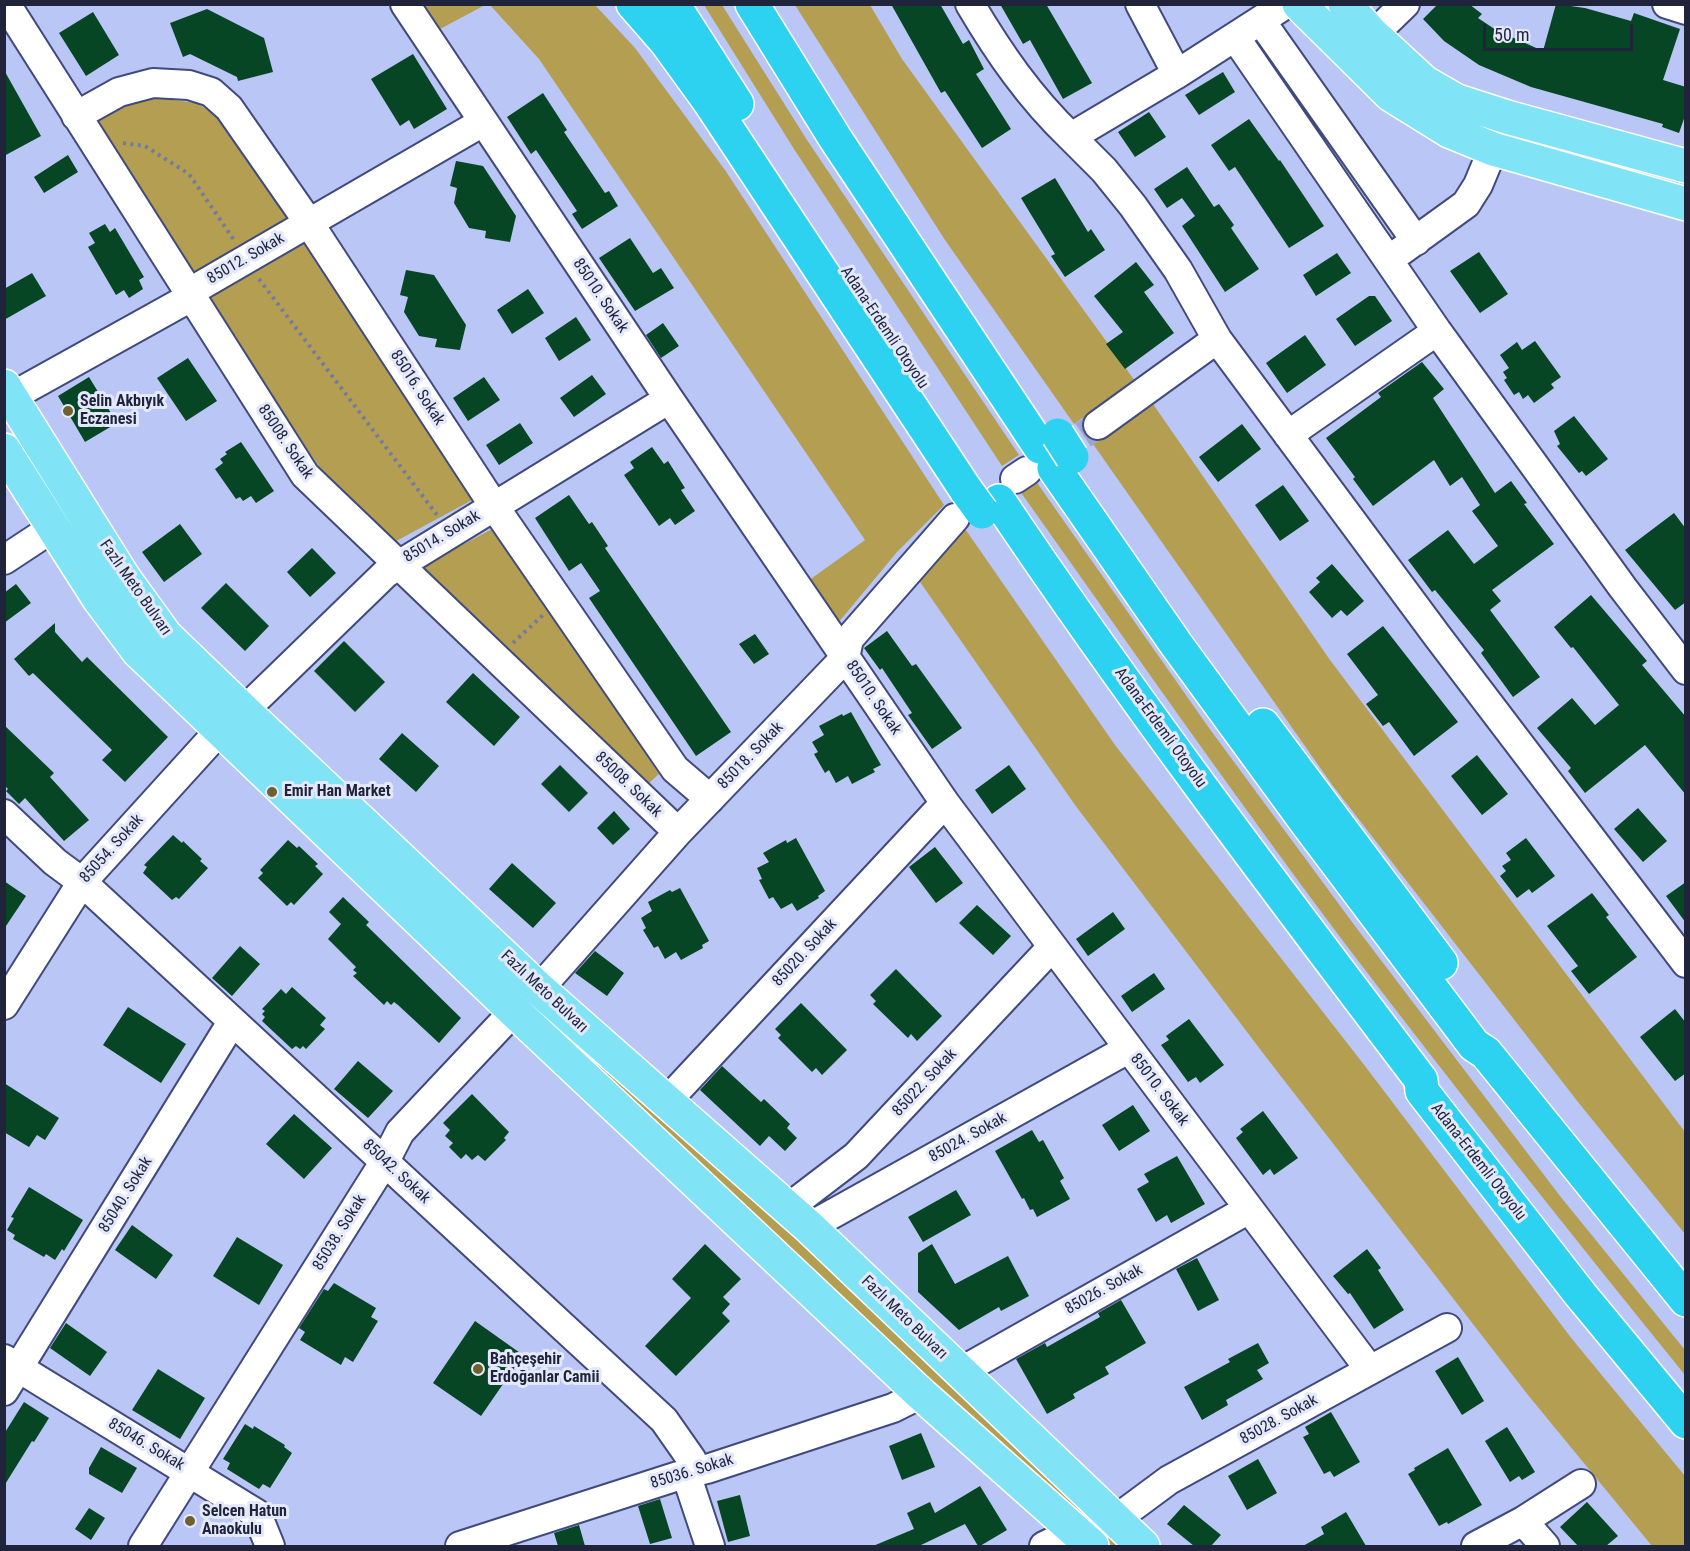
<!DOCTYPE html>
<meta charset="utf-8">
<style>
body{margin:0}
#map{position:relative;width:1690px;height:1551px;overflow:hidden;background:#bac6f5;font-family:"Roboto Condensed",sans-serif}
canvas{display:block}
.frame{position:absolute;inset:0;border:6px solid #1f243b;pointer-events:none}
.scale{position:absolute;left:1483px;top:24px;width:150px;height:27px;box-sizing:border-box;border:3px solid #1f243b;border-top:0;padding-left:8px;font-size:18px;line-height:21px;white-space:nowrap;color:#1f243b;-webkit-text-stroke:4px #e3e8fb;paint-order:stroke}
</style>
<div id="map">
<canvas width="1690" height="1551"></canvas>
<div class="frame"></div>
<div class="scale">50 m</div>
</div>
<script>
const ctx = document.querySelector('canvas').getContext('2d');
ctx.lineJoin = 'round';
function paint(path, color) { ctx.fillStyle = color; ctx.fill(path, 'evenodd'); }
function trace(path, color, width, dash) { ctx.strokeStyle = color; ctx.lineWidth = width; ctx.lineCap = dash ? 'butt' : 'round'; ctx.setLineDash(dash || []); ctx.stroke(path); }
function write(font, color, halo, rows, align = 'center') {
  ctx.font = font + ' "Roboto Condensed",sans-serif'; ctx.lineWidth = 6; ctx.setLineDash([]); ctx.textBaseline = 'middle'; ctx.strokeStyle = halo; ctx.fillStyle = color; for (const [text, x, y, turn = 0] of rows) {
    ctx.save(); ctx.translate(x, y); ctx.rotate((+turn || 0) * Math.PI / 180); ctx.textAlign = isNaN(turn) ? turn : align; if (halo) ctx.strokeText(text, 0, 0); ctx.fillText(text, 0, 0); ctx.restore();
  }
}
paint(new Path2D(`
 M420,5H485L440,29Z
 M490,5H595L635,48L725,170L944,505L897,552L838,623L808,581L865,540L539,59Z
 M704,5H722L807,140L1019,455L1002,466L794,149Z
 M795,5H870L902,59L1135,381L1074,424L945,240Z
 M151,97L196,103L230,122L293,217L191,278L91,122L117,108Z
 M306,239L474,499L387,546L321,470L207,296Z
 M1153,404L1330,660L1685,1132V1234L1578,1102L1333,786L1093,444Z
 M1033,477L1209,728L1355,926L1560,1196L1685,1350V1375C1569,1232 1455,1088 1343,941C1231,792 1125,639 1017,487Z
 M961,523L1115,745L1365,1066L1572,1339L1685,1476V1546H1652L1528,1395L1266,1057L1075,805L918,579Z
 M494,528L659,774L648,784L419,568Z
 M252,733L813,1247L1124,1546H1109L798,1266Z`), '#b49e51');
paint(new Path2D(`
 M891,4H940L963,44L969,40L984,69L976,74L1011,129L982,148L945,91L941,93Z
 M1000,4H1046L1092,83L1063,99L1030,40L1023,44Z
 M1438,4H1469L1482,14L1478,18L1496,30L1543,51L1556,4L1585,8L1631,21L1634,13L1680,29L1663,80L1686,87V113L1679,133L1662,127L1663,124L1531,87L1479,65L1444,41L1423,19Z
 M207,9L264,38L273,72L238,81L237,77L190,54L183,57L170,23Z
 M93,12L119,55L86,76L59,33Z
 M413,54L447,109L414,129L409,120L400,126L371,79Z
 M4,70L41,136L4,156Z
 M1223,72L1235,92L1199,115L1185,95Z
 M543,93L567,130L564,132L605,193L609,191L618,206L582,229L572,214L577,211L536,150L531,154L507,117Z
 M1149,112L1166,137L1135,157L1118,132Z
 M1249,119L1279,161L1280,160L1324,226L1289,248L1235,167L1229,171L1211,145Z
 M68,155L78,172L44,193L34,177Z
 M456,161L483,166L516,216L510,242L485,238L486,231L469,228L454,203L457,188L450,186Z
 M1187,167L1214,207L1219,204L1234,225L1231,228L1259,269L1225,292L1182,226L1195,216L1182,198L1167,208L1154,189Z
 M1055,178L1088,232L1091,229L1105,250L1065,277L1051,256L1055,254L1021,198Z
 M105,224L110,232L115,228L144,277L139,280L143,289L129,298L124,290L116,295L88,247L95,243L89,233Z
 M630,238L653,273L661,268L674,288L635,311L599,258Z
 M1479,252L1508,294L1480,313L1450,271Z
 M1337,253L1351,273L1316,296L1303,275Z
 M1136,262L1154,285L1144,292L1174,333L1125,369L1106,344L1123,332L1094,296Z
 M406,270L434,275L466,325L460,350L435,347L437,339L419,336L404,312L408,297L400,295Z
 M32,273L46,296L4,320V289Z
 M528,289L544,313L512,334L497,310Z
 M1369,296H1375L1392,321L1355,346L1336,319Z
 M576,317L591,340L559,361L545,338Z
 M663,323L679,346L661,358L646,335Z
 M1305,335L1326,365L1287,393L1266,363Z
 M1535,341L1561,377L1551,384L1554,388L1534,403L1528,395L1523,399L1519,392L1514,395L1504,380L1507,378L1503,372L1509,368L1500,355L1517,342L1522,350Z
 M188,358L217,401L186,421L157,378Z
 M1422,362L1444,389L1433,398L1495,493L1511,481L1527,503L1524,504L1554,544L1492,590L1501,601L1490,610L1540,677L1513,697L1481,653L1484,650L1435,590L1432,592L1408,560L1448,530L1474,564L1498,546L1472,511L1480,505L1462,477L1450,486L1434,460L1373,506L1353,479L1355,477L1326,438L1381,397L1378,393Z
 M592,375L606,394L574,417L560,398Z
 M89,377L117,423L85,442L58,396Z
 M484,377L500,400L468,421L453,398Z
 M1574,416L1608,459L1586,476L1582,471L1579,473L1557,446L1560,444L1554,431Z
 M520,423L533,443L499,465L486,445Z
 M1242,424L1261,449L1218,482L1199,457Z
 M241,442L274,491L256,503L251,496L243,501L240,497L236,499L215,469L223,463L220,459L227,454L225,452Z
 M652,447L664,464L668,461L685,488L681,490L695,511L675,525L670,518L659,526L624,475L634,468L630,462Z
 M1283,485L1309,521L1280,541L1255,505Z
 M569,495L589,524L592,522L608,546L605,548L731,732L696,756L589,598L600,591L581,563L569,571L535,518Z
 M1674,513L1686,529V602L1675,610L1625,550Z
 M180,524L202,554L164,582L142,552Z
 M312,548L336,573L310,597L287,572Z
 M1332,564L1364,601L1347,616L1341,610L1332,618L1309,592L1320,582L1316,578Z
 M226,583L269,626L245,651L201,608Z
 M16,584L31,603L4,623V593Z
 M1591,595L1647,661L1642,665L1686,717V795L1645,745L1585,793L1568,771L1571,768L1537,728L1572,698L1595,725L1619,705L1573,647L1571,648L1554,627Z
 M55,623V632L82,662L87,657L168,737L125,782L102,760L112,750L33,673L29,676L14,659Z
 M1383,626L1458,722L1414,756L1389,722L1383,726L1366,704L1378,695L1347,654Z
 M887,631L912,666L916,664L962,728L932,749L908,715L912,713L882,668L880,670L864,648Z
 M755,634L769,654L754,664L739,644Z
 M344,641L385,682L355,712L314,671Z
 M473,673L520,717L494,746L446,702Z
 M851,712L881,765L873,769L875,772L852,784L848,776L836,783L829,770L825,773L814,754L818,752L812,742L824,735L819,726L842,714L843,716Z
 M4,725L54,773L50,777L89,820L64,841L25,798L19,804L6,791L8,789L4,785Z
 M402,733L439,766L416,792L379,759Z
 M1477,755L1508,794L1482,815L1451,776Z
 M560,765L588,793L569,812L541,784Z
 M1009,765L1026,789L992,814L975,790Z
 M1638,808L1667,841L1643,862L1614,829Z
 M614,811L630,829L613,845L597,828Z
 M173,835L182,843L183,841L202,859L200,861L208,868L179,899L176,897L172,900L143,873L147,867L144,865Z
 M796,838L825,891L818,896L819,898L797,911L792,903L781,909L773,897L769,899L759,880L762,879L757,868L769,862L763,853L786,840L787,843Z
 M1526,838L1555,876L1532,893L1529,889L1517,898L1500,876L1506,871L1502,866L1511,860L1506,853Z
 M288,840L297,848L299,846L318,864L315,866L323,874L294,905L291,902L287,906L258,878L263,873L260,870Z
 M935,847L963,883L936,903L909,867Z
 M512,863L556,903L533,928L489,889Z
 M4,881L26,896L4,929Z
 M1686,882V923L1666,896Z
 M680,888L709,941L702,945L703,948L681,960L676,952L665,959L658,946L654,948L643,930L646,928L641,918L652,911L648,902L670,890L672,892Z
 M1592,893L1609,915L1606,917L1637,957L1589,994L1571,971L1578,966L1547,926Z
 M343,897L369,922L366,925L461,1018L439,1043L398,1005L394,1002L391,1005L387,1001L384,1005L353,976L357,973L353,970L356,967L328,939L341,924L329,912Z
 M977,905L1011,936L993,955L959,923Z
 M1113,912L1125,929L1088,956L1076,939Z
 M240,946L260,964L232,996L212,978Z
 M595,951L624,973L607,996L575,973Z
 M896,969L942,1016L917,1041L911,1034L908,1038L873,1004L876,1001L870,995Z
 M1154,973L1165,989L1132,1012L1121,996Z
 M292,987L326,1018L320,1025L325,1029L306,1049L303,1046L300,1049L296,1046L292,1049L262,1021L265,1017L262,1014L265,1011L262,1009L281,989L286,994Z
 M801,1003L847,1050L822,1075L816,1068L812,1072L778,1038L781,1035L775,1029Z
 M128,1007L186,1044L161,1083L103,1045Z
 M1675,1009L1686,1023V1073L1675,1081L1640,1037Z
 M1189,1019L1224,1065L1200,1083L1196,1077L1188,1082L1161,1045L1169,1040L1166,1036Z
 M358,1061L393,1091L368,1118L334,1089Z
 M722,1066L761,1102L764,1099L790,1124L787,1128L797,1138L785,1151L769,1136L760,1146L700,1090Z
 M4,1083L59,1118L45,1140L37,1135L29,1147L4,1132Z
 M472,1094L509,1132L504,1138L506,1140L485,1161L478,1155L472,1160L466,1154L461,1159L449,1147L453,1143L445,1136L450,1130L443,1123Z
 M1133,1105L1150,1131L1119,1151L1102,1125Z
 M1263,1111L1298,1158L1274,1175L1270,1169L1263,1175L1236,1138L1243,1132L1240,1129Z
 M294,1114L332,1148L304,1179L266,1144Z
 M1032,1130L1039,1142L1043,1140L1064,1178L1060,1181L1070,1199L1037,1217L1033,1209L1030,1210L1024,1198L1022,1199L995,1151Z
 M1177,1156L1205,1204L1171,1223L1167,1215L1156,1222L1137,1189L1149,1182L1144,1174Z
 M29,1187L83,1220L64,1251L62,1249L55,1260L46,1254L44,1257L13,1239L15,1235L7,1230L14,1218L11,1217Z
 M956,1190L971,1215L923,1242L908,1217Z
 M132,1225L173,1255L156,1279L115,1250Z
 M237,1237L283,1265L259,1305L213,1276Z
 M705,1244L741,1279L723,1297L730,1304L722,1313L730,1321L676,1376L645,1346L691,1298L672,1279Z
 M932,1244L955,1284L1008,1256L1029,1296L1001,1311L999,1307L959,1330L918,1292V1253Z
 M1367,1249L1381,1268L1378,1270L1404,1310L1374,1329L1350,1293L1348,1294L1333,1276Z
 M1197,1258L1219,1300L1198,1311L1176,1269Z
 M334,1283L376,1308L371,1317L378,1321L353,1362L345,1357L341,1365L300,1340L305,1332L299,1328L324,1289L328,1291Z
 M1121,1300L1146,1343L1105,1367L1109,1374L1073,1394L1075,1398L1047,1414L1016,1359L1045,1343L1047,1347L1100,1317L1098,1313Z
 M475,1321L523,1355L481,1416L433,1383Z
 M66,1323L107,1352L90,1376L50,1348Z
 M1258,1343L1269,1363L1257,1370L1263,1379L1226,1400L1228,1405L1202,1420L1184,1387L1230,1362L1228,1359Z
 M1458,1357L1484,1401L1462,1415L1435,1371Z
 M158,1369L205,1398L180,1439L132,1410Z
 M24,1402L49,1418L34,1442L32,1441L4,1486V1434Z
 M1331,1412L1360,1462L1334,1477L1330,1471L1324,1474L1303,1437L1309,1434L1305,1427Z
 M245,1424L253,1429L254,1426L285,1445L284,1447L292,1453L270,1488L263,1484L259,1489L227,1469L230,1463L223,1459Z
 M1507,1427L1535,1472L1522,1480L1519,1476L1510,1482L1485,1441Z
 M921,1433L935,1467L902,1480L889,1446Z
 M101,1447L137,1468L122,1493L89,1474V1468Z
 M1448,1448L1482,1505L1448,1524L1447,1522L1439,1526L1408,1474L1415,1470L1414,1468Z
 M1258,1459L1277,1493L1247,1510L1228,1476Z
 M980,1486L1007,1530L980,1546H978L965,1524L919,1546H873L914,1529L907,1513L930,1502L935,1513Z
 M740,1495L750,1536L728,1542L717,1501Z
 M660,1499L672,1538L650,1544L638,1506Z
 M1587,1502L1618,1536L1606,1546H1578L1560,1527Z
 M1184,1505L1221,1535L1211,1546H1194L1167,1524Z
 M89,1508L105,1518L91,1540L75,1529Z
 M1346,1512L1366,1546H1303L1324,1534L1321,1527Z
 M579,1525L585,1546H558L554,1533Z`), '#064624');
trace(new Path2D(`
 M1048,458L1098,425`), '#9ba6d0', 28, [28, 14]);
const minor = new Path2D(`
 M6,4L305,475L678,832
 M405,4L669,399L945,803L1370,1370
 M970,4C999,53 1030,98 1071,137
 M1140,4L1177,74
 M1286,4L1177,74L1071,137L1104,170L1133,206L1178,270L1217,339L1438,637L1686,963
 M1667,4L1686,10
 M1261,21L1416,241
 M1373,35L1405,4
 M1235,37L1437,331L1623,588L1686,670
 M76,116L119,92L153,83L189,85L211,92L229,108L309,223L494,506L675,769L710,799
 M1401,251L1466,204L1478,185L1493,149
 M11,397L182,302L188,293L483,122
 M1098,425L1217,339
 M1288,435L1437,331
 M1015,479L1027,471
 M4,560L54,527
 M4,814L55,862L82,882L664,1420L692,1460L689,1483L710,1546
 M539,989L678,832L845,658L849,639L955,518
 M4,1005L82,882L220,730L252,703L386,573L669,399
 M666,1102L945,803
 M788,1208L856,1156L1052,947
 M809,1227L1128,1049
 M4,1359L257,1514L270,1546
 M960,1372L1249,1209
 M4,1391L232,1022
 M1115,1520L1169,1480L1447,1328
 M1523,1521L1545,1546
 M143,1546L385,1161L400,1132L514,1011
 M460,1546L678,1476L707,1469L893,1408L921,1394
 M1044,1546L1075,1531
 M1476,1546L1523,1521L1581,1484`);
const major = new Path2D(`
 M1299,4L1391,95L1449,131L1493,149L1686,204
 M1345,4L1373,35L1424,82L1457,101L1507,117L1686,166
 M4,386L124,578L166,636L244,711L539,989L809,1227L1143,1546
 M4,450L99,599L138,651L514,1011L921,1394L1092,1546`);
const highway = new Path2D(`
 M633,4L667,43L709,101L966,490
 M673,4L737,104
 M752,4L835,138L1040,447
 M1054,468L1176,644L1306,822L1474,1045L1486,1053L1686,1300
 M999,501C1132,699 1277,890 1421,1080L1422,1091L1580,1294L1686,1422
 M1263,725L1441,963`);
trace(minor, '#404a7c', 32);
trace(major, '#fff', 36);
trace(highway, '#fff', 36);
trace(new Path2D(`
 M123,143L145,146L189,174L234,240
 M259,279L437,515
 M513,643L543,615`), '#737ca0', 4, [3, 4.5]);
trace(minor, '#fff', 28);
trace(major, '#81e4f6', 33);
trace(highway, '#2dd2f0', 33);
const highwayBridge = new Path2D(`
 M1058,435L1072,457
 M966,490L982,512`);
trace(highwayBridge, '#fff', 36, []);
trace(highwayBridge, '#2dd2f0', 33);
for (const [x, y, r, color] of [
 [68,411,6,"#6f602e"],
 [272,792,6,"#6f602e"],
 [478,1369,6,"#6f602e"],
 [190,1521,6,"#6f602e"]
]) { const dot = new Path2D(); dot.arc(x, y, r, 0, 2 * Math.PI); ctx.fillStyle = color; ctx.fill(dot); trace(dot, '#e3e8fb', 2); }
write('16px', '#1f243b', '#e3e8fb', [
 ["85012. Sokak",246,259,-30],
 ["85010. Sokak",600,296,56],
 ["Adana-Erdemli Otoyolu",884,328,56],
 ["85016. Sokak",417,388,57],
 ["85008. Sokak",285,442,56],
 ["85014. Sokak",442,537,-31],
 ["Fazlı Meto Bulvarı",135,588,55],
 ["85010. Sokak",873,698,56],
 ["Adana-Erdemli Otoyolu",1160,728,54],
 ["85018. Sokak",751,756,-46],
 ["85008. Sokak",628,785,44],
 ["85054. Sokak",112,849,-48],
 ["85020. Sokak",805,953,-47],
 ["Fazlı Meto Bulvarı",544,992,43],
 ["85022. Sokak",925,1083,-47],
 ["85010. Sokak",1159,1090,53],
 ["85024. Sokak",968,1138,-29],
 ["Adana-Erdemli Otoyolu",1478,1162,52],
 ["85042. Sokak",396,1172,43],
 ["85040. Sokak",126,1195,-58],
 ["85038. Sokak",340,1233,-58],
 ["85026. Sokak",1104,1290,-29],
 ["Fazlı Meto Bulvarı",904,1318,44],
 ["85028. Sokak",1279,1420,-29],
 ["85046. Sokak",146,1445,31],
 ["85036. Sokak",692,1472,-17]
]);
write('bold 16px', '#1f243b', '#e3e8fb', [
 ["Selin Akbıyık",80,402],
 ["Eczanesi",80,420],
 ["Emir Han Market",284,792],
 ["Bahçeşehir",490,1360],
 ["Erdoğanlar Camii",490,1378],
 ["Selcen Hatun",202,1512],
 ["Anaokulu",202,1530]
], 'left');
</script>
